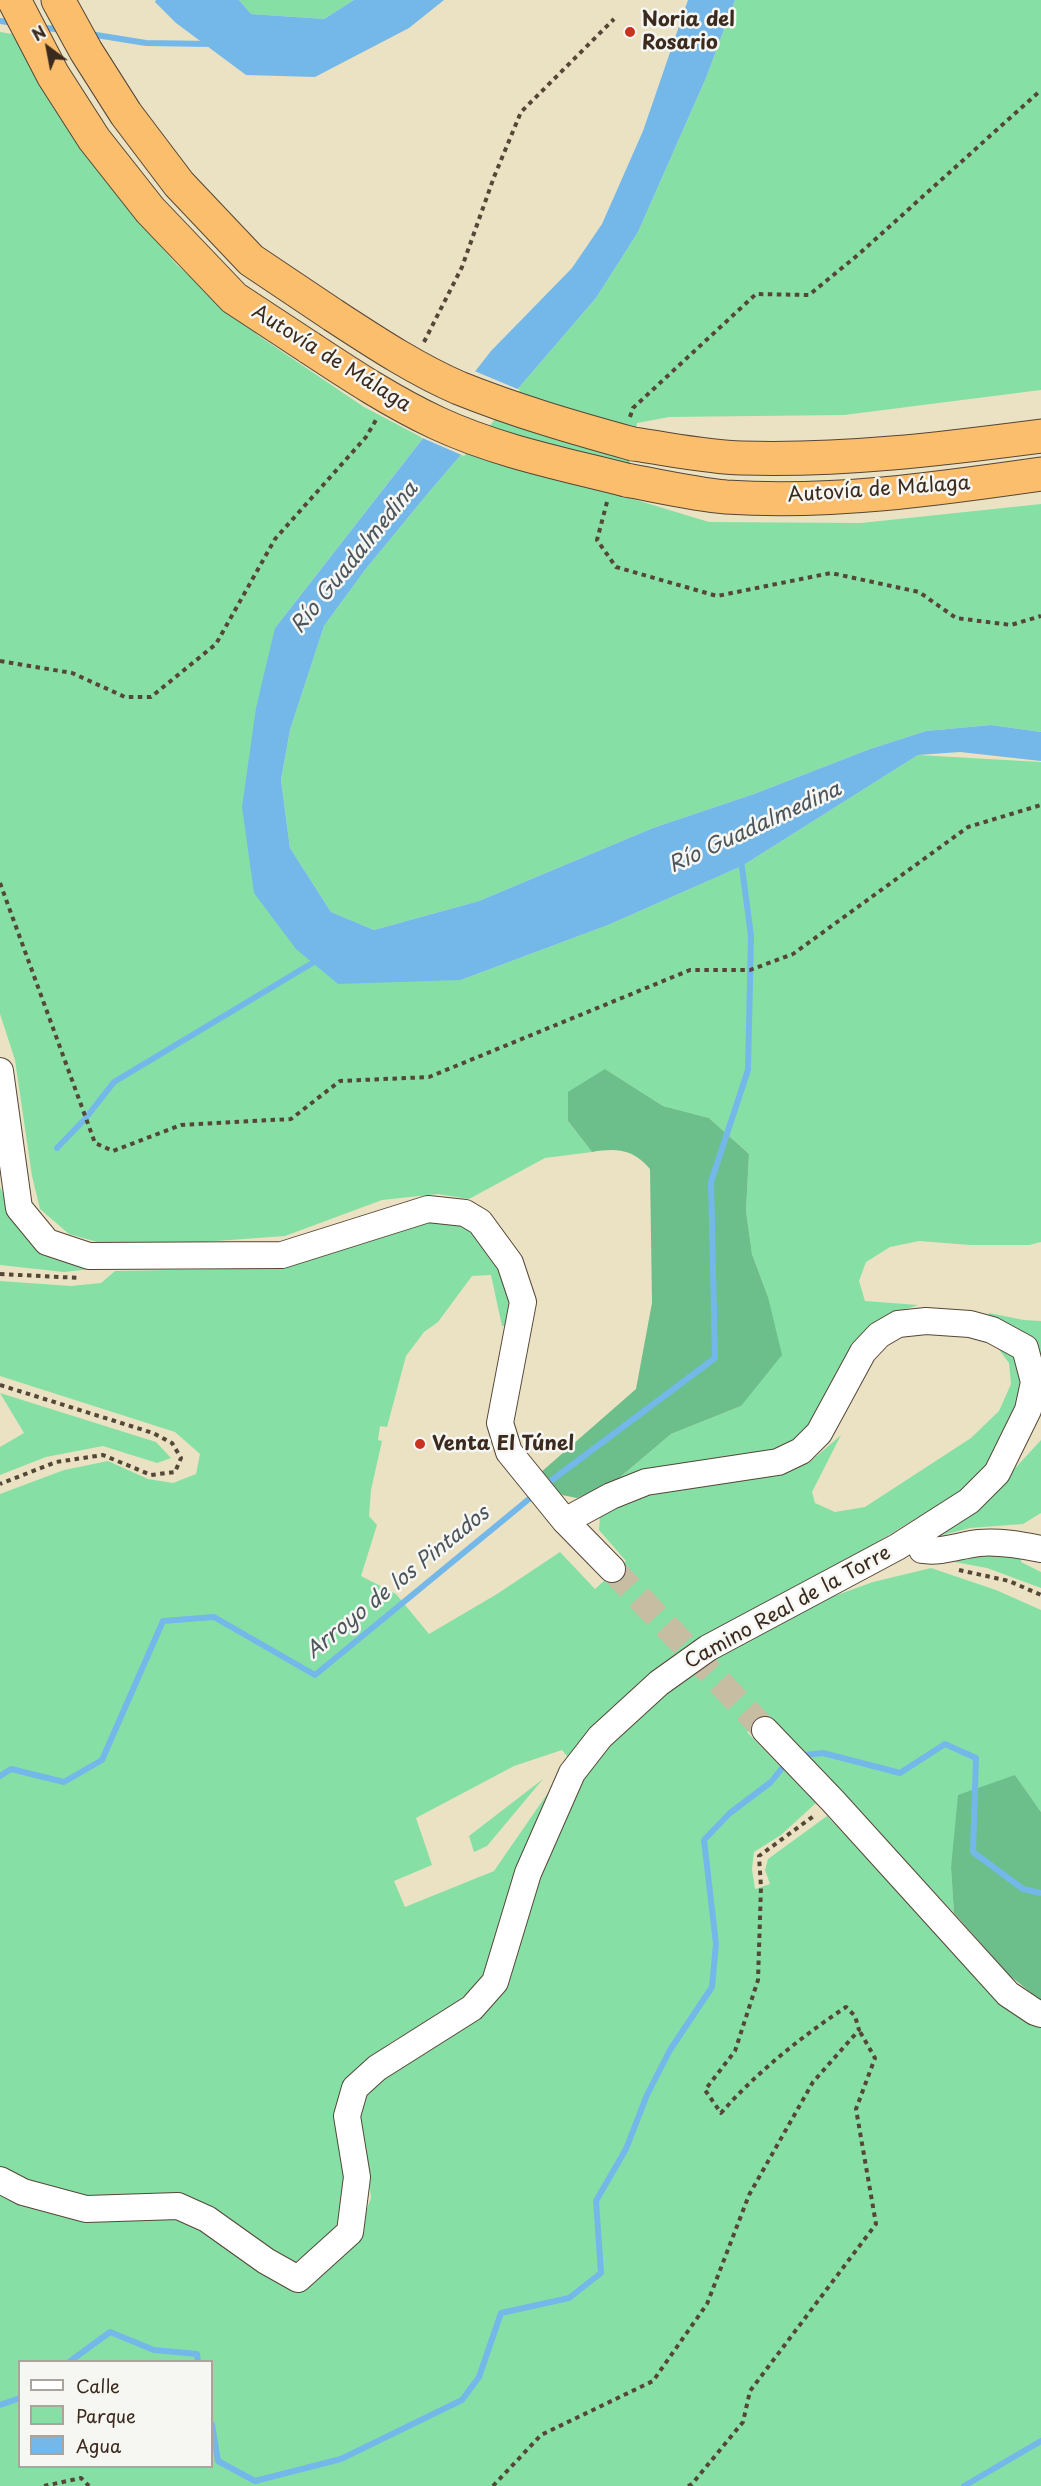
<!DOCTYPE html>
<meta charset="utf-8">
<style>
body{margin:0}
#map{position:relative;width:1041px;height:2486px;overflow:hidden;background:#eae2c3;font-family:"Playpen Sans",sans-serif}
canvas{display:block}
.legend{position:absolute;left:18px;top:2360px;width:195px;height:108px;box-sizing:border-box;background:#f6f6f2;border:2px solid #aba49d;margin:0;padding:8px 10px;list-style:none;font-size:18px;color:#3b2a1e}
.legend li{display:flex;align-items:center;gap:12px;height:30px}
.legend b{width:30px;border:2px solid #aba49d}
.north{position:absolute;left:18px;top:18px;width:60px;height:60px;-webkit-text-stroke:4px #f6f6f2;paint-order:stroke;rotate:328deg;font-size:16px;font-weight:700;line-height:24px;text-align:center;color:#3b2a1e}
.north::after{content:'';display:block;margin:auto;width:21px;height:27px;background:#3b2a1e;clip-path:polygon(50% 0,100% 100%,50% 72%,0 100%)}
</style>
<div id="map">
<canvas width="1041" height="2486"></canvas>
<ul class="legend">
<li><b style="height:8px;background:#fff"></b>Calle</li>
<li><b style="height:16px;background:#86e0a6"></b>Parque</li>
<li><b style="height:16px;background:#74b8ea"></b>Agua</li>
</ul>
<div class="north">N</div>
</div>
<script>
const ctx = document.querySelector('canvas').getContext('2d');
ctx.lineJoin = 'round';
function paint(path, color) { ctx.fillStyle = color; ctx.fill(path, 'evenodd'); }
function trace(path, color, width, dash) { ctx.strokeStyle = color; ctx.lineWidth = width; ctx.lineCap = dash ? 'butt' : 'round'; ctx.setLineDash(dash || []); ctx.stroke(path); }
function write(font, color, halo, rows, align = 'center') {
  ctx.font = font + ' "Playpen Sans",sans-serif'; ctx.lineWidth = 5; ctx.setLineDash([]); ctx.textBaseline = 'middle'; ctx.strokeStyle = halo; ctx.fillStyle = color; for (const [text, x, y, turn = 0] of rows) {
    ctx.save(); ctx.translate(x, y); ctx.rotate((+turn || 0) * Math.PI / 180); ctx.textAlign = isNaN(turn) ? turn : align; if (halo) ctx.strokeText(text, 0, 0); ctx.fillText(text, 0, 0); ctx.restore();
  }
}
paint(new Path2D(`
 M239,0H354L324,19L251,14Z
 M735,0H1041V390L844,415L669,417L637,423L623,496L709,522L861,523L1041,504V732L991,725L926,731L870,749L754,794L653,828L479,901L374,930L331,912L290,848L281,780L290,730L324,626L365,570L429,492L596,298L638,232L706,78Z
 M0,32L12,34L32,69L138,220L177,265L259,336L364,407L423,438L275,628L254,893L461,980L608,925L742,866L918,755L1041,762V1242L1029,1245H970L919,1241L890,1247L866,1262L859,1281L865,1301L918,1305C908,1309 896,1311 887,1315C849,1332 839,1381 819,1414C809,1431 795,1441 779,1452L612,1484L671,1434L741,1406L768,1297L752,1254L746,1211L749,1154L709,1118L663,1106L605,1069L568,1121L592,1152L545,1158L469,1199L438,1194L382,1200L285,1236L202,1242L104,1244L69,1234L40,1209L32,1176L15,1060L0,1014Z
 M0,1187L21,1230L49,1257L92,1269L64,1272L0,1265Z
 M434,1222C444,1224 458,1224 466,1228C502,1246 509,1291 511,1326H502L491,1275L472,1276L438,1322L424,1332L406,1356L387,1427L380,1426L378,1440L382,1441L371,1490L369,1516L377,1525L361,1576L396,1594L429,1634L497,1594L560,1552L595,1589L626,1561L599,1530L600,1515L655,1489L775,1476L811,1461L841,1435L812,1492L815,1503L835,1512L865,1507L971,1438L999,1411L1011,1384L1009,1363L997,1347L1017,1357L1026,1377L1003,1450L971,1485L813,1581L705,1635L666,1662L609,1712L571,1761L562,1750L514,1766L416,1818L432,1865L394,1881L405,1907L494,1871L552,1787L483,1979L454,2005L390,2043L351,2075L337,2103L339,2135L348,2183L341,2220L319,2245L295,2262L272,2255L214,2213L70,2198L31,2184L0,2167V1494L64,1470L108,1461L148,1479L173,1483L196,1474L200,1454L175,1432L0,1376V1281L71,1286L101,1283L115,1271L285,1268L378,1234Z
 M989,1313L1024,1320L1041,1321V1354L1020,1331L988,1323Z
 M0,1393L156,1442L171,1458L157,1463L103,1446L46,1457L0,1475V1447L24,1433Z
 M1041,1440V1513L1023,1524L970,1528L935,1537L986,1500Z
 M991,1550L1022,1553L1021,1562L1041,1572V1588L987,1568L949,1561Z
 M931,1568L996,1590L1041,1610V1812L1015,1775L951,1868L954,1913L768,1718L747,1732L816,1803L781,1835L754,1852L752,1869L755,1889L770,1884L765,1870L768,1859L827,1816L1002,2001L1041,2026V2486H0V2187L170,2213L198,2223L290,2289L312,2285L334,2264L358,2233L371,2198L367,2163L357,2125L362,2097L380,2074L496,2000L532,1897L575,1791L603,1744L685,1673L793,1611L873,1582ZM20,2362H212V2466H20Z
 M543,1779L487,1846L474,1852L469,1836Z`), '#86e0a6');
paint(new Path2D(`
 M605,1069L663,1106L709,1118L749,1154L746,1211L752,1254L768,1297L782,1355L741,1406L671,1434L612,1484L577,1498L562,1495L540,1473L636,1389L652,1303L650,1169C633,1149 617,1148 592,1152L568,1121V1092Z
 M1015,1775L1041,1812V2001L1009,1975L954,1913L951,1868L958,1795Z`), '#6cbe8b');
paint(new Path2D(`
 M156,0H239L251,14L324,19L354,0H444L409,28L315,77L246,75L176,23L155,2Z
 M688,0H735L706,78L638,232L596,298L429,492L365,570L324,626L290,730L281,780L290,848L331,912L374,930L479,901L653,828L754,794L870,749L926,731L991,725L1041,732V761L960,752L918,755L742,866L608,925L461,980L338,984L296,949L254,893L242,807L256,708L275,628L491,351L572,268L602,224L643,131Z`), '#74b8ea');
paint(new Path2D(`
 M472,370L520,390L464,456L420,437Z`), '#eae2c3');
trace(new Path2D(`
 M0,21L14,23
 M39,27L62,30
 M90,34L146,43L211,44
 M57,1148L85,1119L114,1082L319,959
 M552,1480L715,1358L711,1182L748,1070L751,936L741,860
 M805,1755L823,1753L900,1773L945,1744L976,1758L973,1852L1023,1889L1041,1893
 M0,1776L11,1769L64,1782L102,1760L163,1621L214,1617L315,1675L529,1499
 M69,2362L110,2332L154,2350L197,2354L198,2362
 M0,2405L20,2398
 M212,2424L218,2461L255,2481L341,2459L462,2400L479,2377L501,2313L569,2298L601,2273L596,2201L626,2149L647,2095L670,2050L712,1987L716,1944L704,1840L730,1813L771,1782L783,1767
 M964,2486L1041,2441`), '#74b8ea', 6);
trace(new Path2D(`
 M612,1569L765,1730`), '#c7bda2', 26, [26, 13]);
const minor = new Path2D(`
 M0,1071L19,1208L47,1242L89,1256L282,1255L428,1209L465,1213L480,1222L510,1263L523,1302L500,1423L509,1452L565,1521L612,1569
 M922,1550C942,1553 960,1545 979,1543C999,1541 1021,1545 1041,1549
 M765,1730L833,1801L1008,1994L1035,2012L1041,2014
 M0,2180L23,2192L86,2209L178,2206L207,2219L266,2261L298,2279L350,2232L357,2177L347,2116L355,2088L377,2068L472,2008L495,1982L528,1873L572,1773L600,1737L659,1683L708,1648L897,1547L969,1501L997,1473L1028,1410L1034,1382L1025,1348L992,1330L970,1324L926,1321L898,1324L879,1335L863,1352L819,1433L801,1451L778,1462L646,1482L611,1496L565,1521`);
const highway = new Path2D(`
 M14,0L53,75L94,139L150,210L234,298L310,348
 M58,0L86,51L126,114L179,184L251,260L333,315
 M633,444C669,449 706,457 742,458C843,461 941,449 1041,436
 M626,480C659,486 693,494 726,497C832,504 936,489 1041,474`);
trace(minor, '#554637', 28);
trace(highway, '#554637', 35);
trace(new Path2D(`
 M424,342L462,267L494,177L521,112L614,19
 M630,417L633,408L756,294L809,295L859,254L1041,90
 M607,502L597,540L616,567L717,596L831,573L919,592L956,618L1011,625L1041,616
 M0,661L72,673L125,697H151L216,644L275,539L366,437L376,420
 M0,883L95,1143L113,1151L181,1125L291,1119L340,1081L429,1077L690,970H750L793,954L968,827L1041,805
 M0,1274L80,1278
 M0,1385L153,1433L172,1443L181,1458L175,1472L151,1475L103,1455L56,1462L0,1484
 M959,1570L1009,1581L1041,1595
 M44,2486L81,2478L89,2486
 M493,2486L541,2435L653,2381L707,2304L749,2195L813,2082L859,2030L855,2016L846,2007C801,2037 757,2072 721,2113L705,2090L735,2051L758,1980L761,1887L759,1856L815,1815
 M688,2486L692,2484L743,2422L750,2391L876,2224L856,2109L875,2058L859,2030`), '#554637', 4, [4.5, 4.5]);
trace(minor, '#fff', 26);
trace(highway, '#fabe6d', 33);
const highwayBridge = new Path2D(`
 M333,315C373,341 415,369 459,388C516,411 575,428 633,444
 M310,348C351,375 392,402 437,423C497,451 563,464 626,480`);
trace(highwayBridge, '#554637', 35, []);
trace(highwayBridge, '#fabe6d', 33);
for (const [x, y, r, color] of [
 [630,32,6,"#c8321e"],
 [420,1444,6,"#c8321e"]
]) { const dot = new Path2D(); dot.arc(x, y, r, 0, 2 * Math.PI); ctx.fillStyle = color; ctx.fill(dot); trace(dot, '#f6f6f2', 2); }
write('bold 20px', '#3b2a1e', '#f6f6f2', [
 ["Noria del",642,20],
 ["Rosario",642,43],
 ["Venta El Túnel",432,1444]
], 'left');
write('20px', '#3b2a1e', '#f6f6f2', [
 ["Autovía de Málaga",331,359,32],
 ["Autovía de Málaga",879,490,-4],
 ["Camino Real de la Torre",788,1608,-29]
]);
write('italic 21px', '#4c555b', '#f6f6f2', [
 ["Río Guadalmedina",355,558,-51],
 ["Río Guadalmedina",755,828,-25],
 ["Arroyo de los Pintados",398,1583,-39]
]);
</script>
